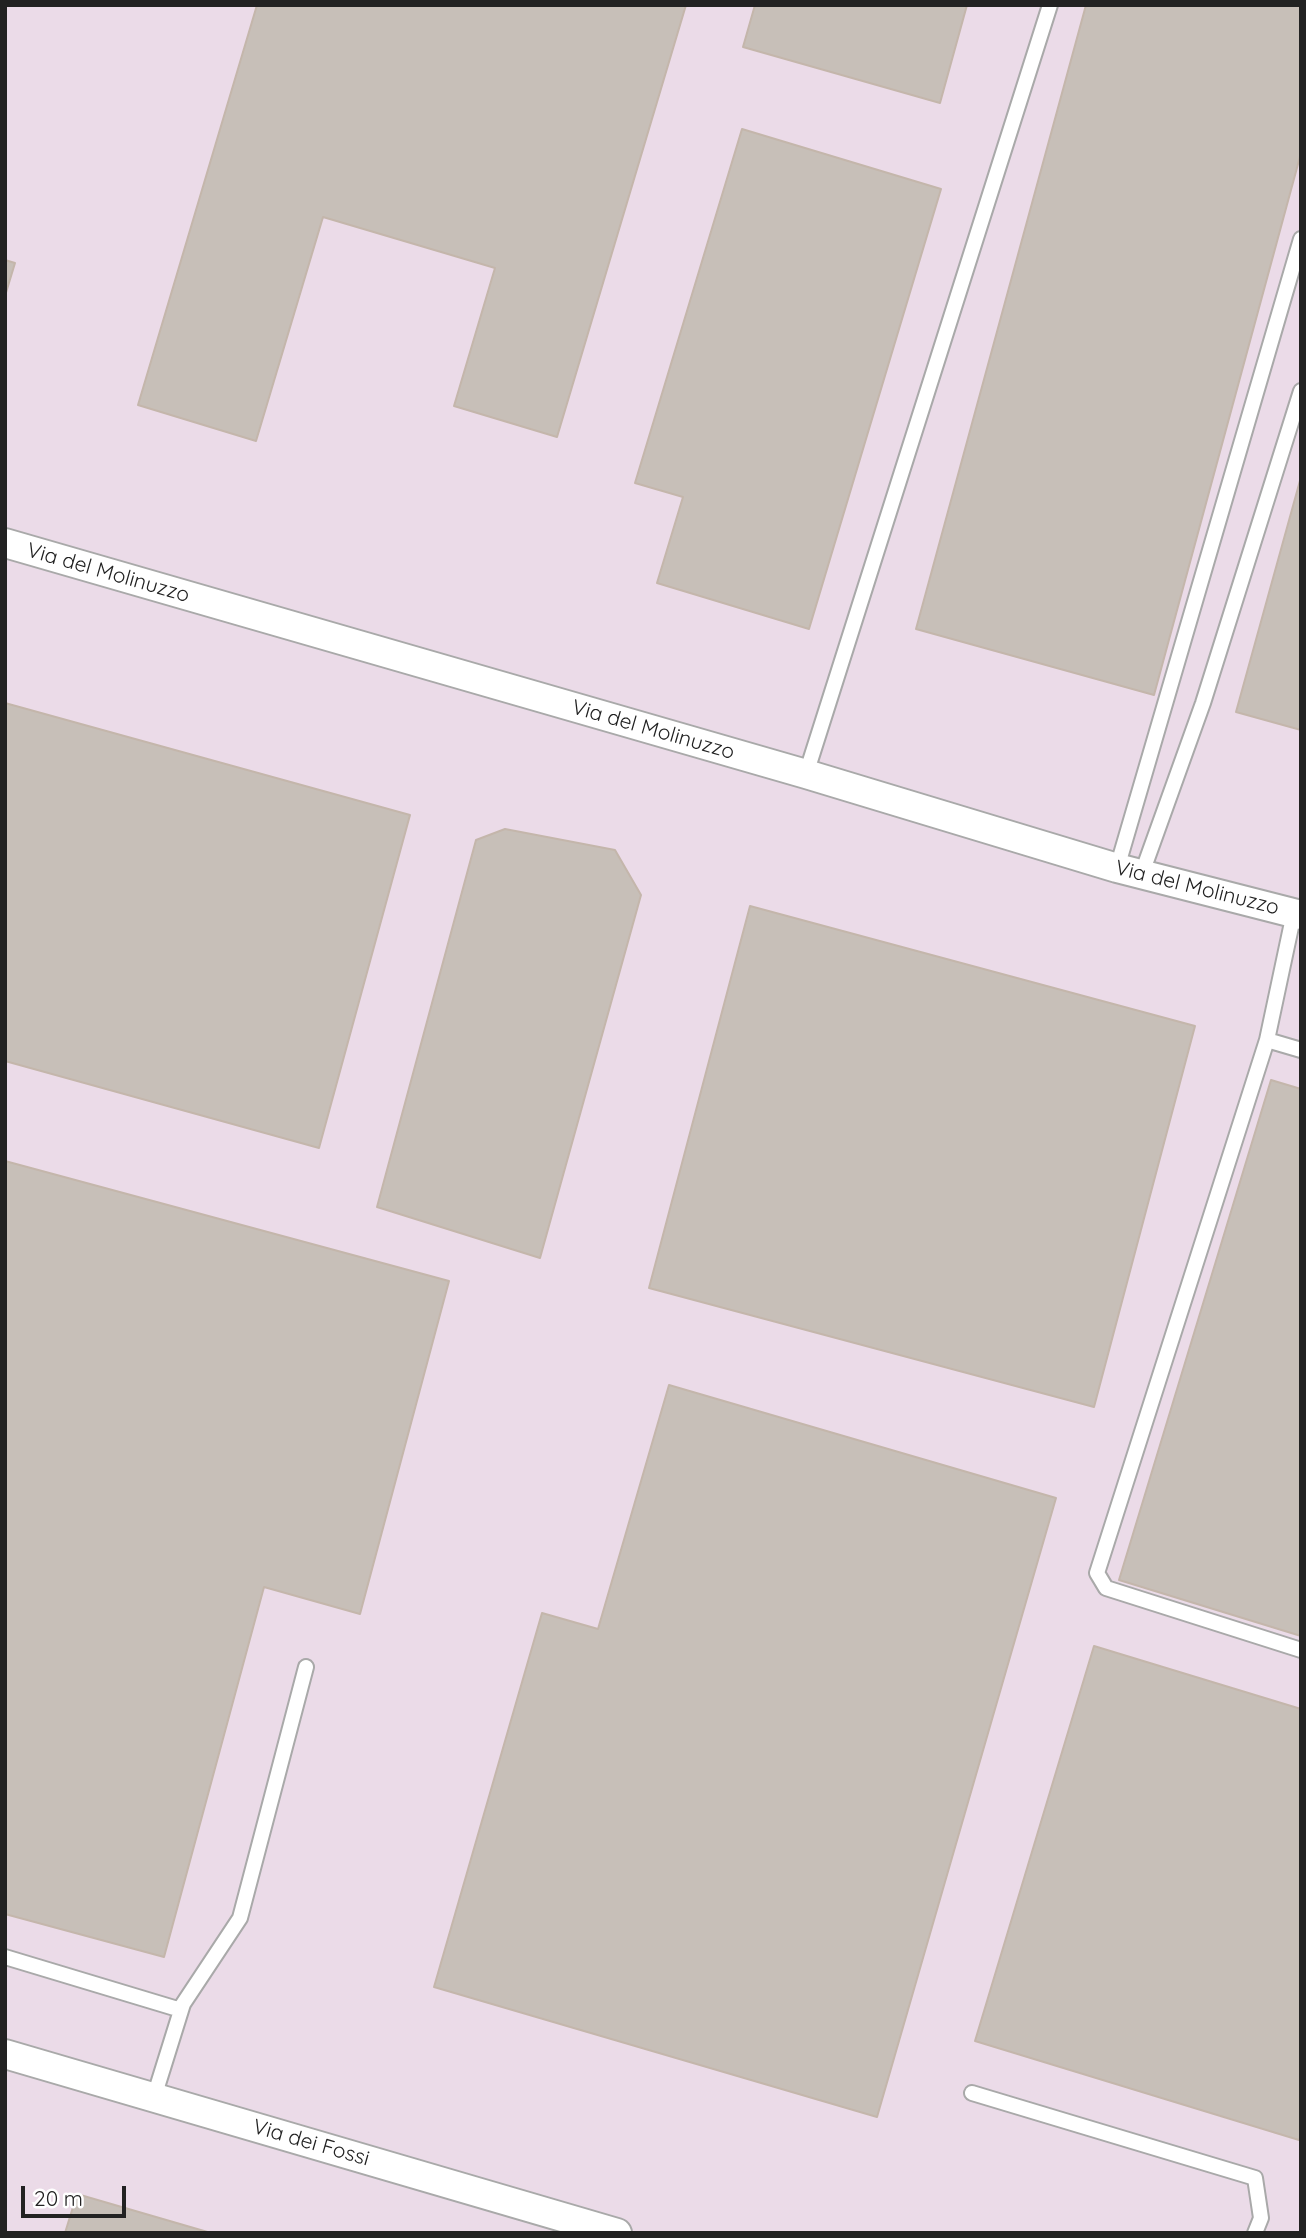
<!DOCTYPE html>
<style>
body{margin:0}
#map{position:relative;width:1306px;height:2238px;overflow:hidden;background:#f2efe9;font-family:Quicksand,sans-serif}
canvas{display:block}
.frame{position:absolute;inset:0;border:7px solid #222;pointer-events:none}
.scale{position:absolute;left:21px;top:2186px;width:105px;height:32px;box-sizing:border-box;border:4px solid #222;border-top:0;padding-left:9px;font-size:21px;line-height:24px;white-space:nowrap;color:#222;-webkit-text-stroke:5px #fff;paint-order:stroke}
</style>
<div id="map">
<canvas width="1306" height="2238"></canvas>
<div class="frame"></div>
<div class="scale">20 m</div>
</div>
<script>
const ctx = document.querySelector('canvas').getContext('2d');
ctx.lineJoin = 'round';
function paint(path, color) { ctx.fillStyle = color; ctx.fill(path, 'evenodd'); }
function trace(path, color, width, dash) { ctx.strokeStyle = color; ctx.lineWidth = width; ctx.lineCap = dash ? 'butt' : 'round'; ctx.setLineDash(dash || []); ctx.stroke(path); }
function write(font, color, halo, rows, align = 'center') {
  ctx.font = font + ' Quicksand,sans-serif'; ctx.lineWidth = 7; ctx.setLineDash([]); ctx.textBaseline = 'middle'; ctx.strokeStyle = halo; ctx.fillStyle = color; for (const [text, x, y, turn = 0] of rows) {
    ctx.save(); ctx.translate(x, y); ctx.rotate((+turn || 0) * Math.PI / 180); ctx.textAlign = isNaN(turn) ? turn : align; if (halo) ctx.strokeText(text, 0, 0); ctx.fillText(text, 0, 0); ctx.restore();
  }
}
paint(new Path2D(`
 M5,5H1301V2233H5Z`), '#ebdbe8');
const building = new Path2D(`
 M257,5H686L557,437L454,406L495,268L323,217L256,441L138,405Z
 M755,5H967L940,103L743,47Z
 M1086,5H1301V153L1154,695L916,629Z
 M742,129L941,189L809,629L657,583L683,497L635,483Z
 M5,260L15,263L5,296Z
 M1301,477V730L1236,712Z
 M5,703L410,815L319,1148L5,1061Z
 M505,829L615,850L641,895L540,1258L377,1207L476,840Z
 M750,906L1195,1026L1094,1407L649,1288Z
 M1271,1080L1301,1089V1636L1119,1580Z
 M5,1161L449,1281L360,1614L264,1587L164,1957L5,1914Z
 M669,1385L1056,1498L877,2117L434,1987L542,1613L598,1629Z
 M1094,1646L1301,1709V2134L1299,2140L975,2041Z
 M77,2194L211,2233H65Z`);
paint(building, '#c7bfb8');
trace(building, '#c4b6ab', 2);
const lane = new Path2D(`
 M806,774L1050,5
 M1117,868L1301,239
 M1142,873L1203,703L1301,391
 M1294,913L1267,1040L1301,1050
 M1267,1040L1097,1573L1106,1588L1301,1650
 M5,1957L181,2010
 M972,2093L1255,2178L1261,2218L1255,2233
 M154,2097L183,2004L240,1918L306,1667`);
const street = new Path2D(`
 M5,543L806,774L1117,868L1301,915
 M5,2054L617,2233`);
trace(lane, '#a9a9a9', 18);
trace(street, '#a9a9a9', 32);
trace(lane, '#fff', 14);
trace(street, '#fff', 28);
write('21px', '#222', '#fff', [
 ["Via del Molinuzzo",108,573,16],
 ["Via del Molinuzzo",653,730,16],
 ["Via del Molinuzzo",1197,888,14],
 ["Via dei Fossi",311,2143,16]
]);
</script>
